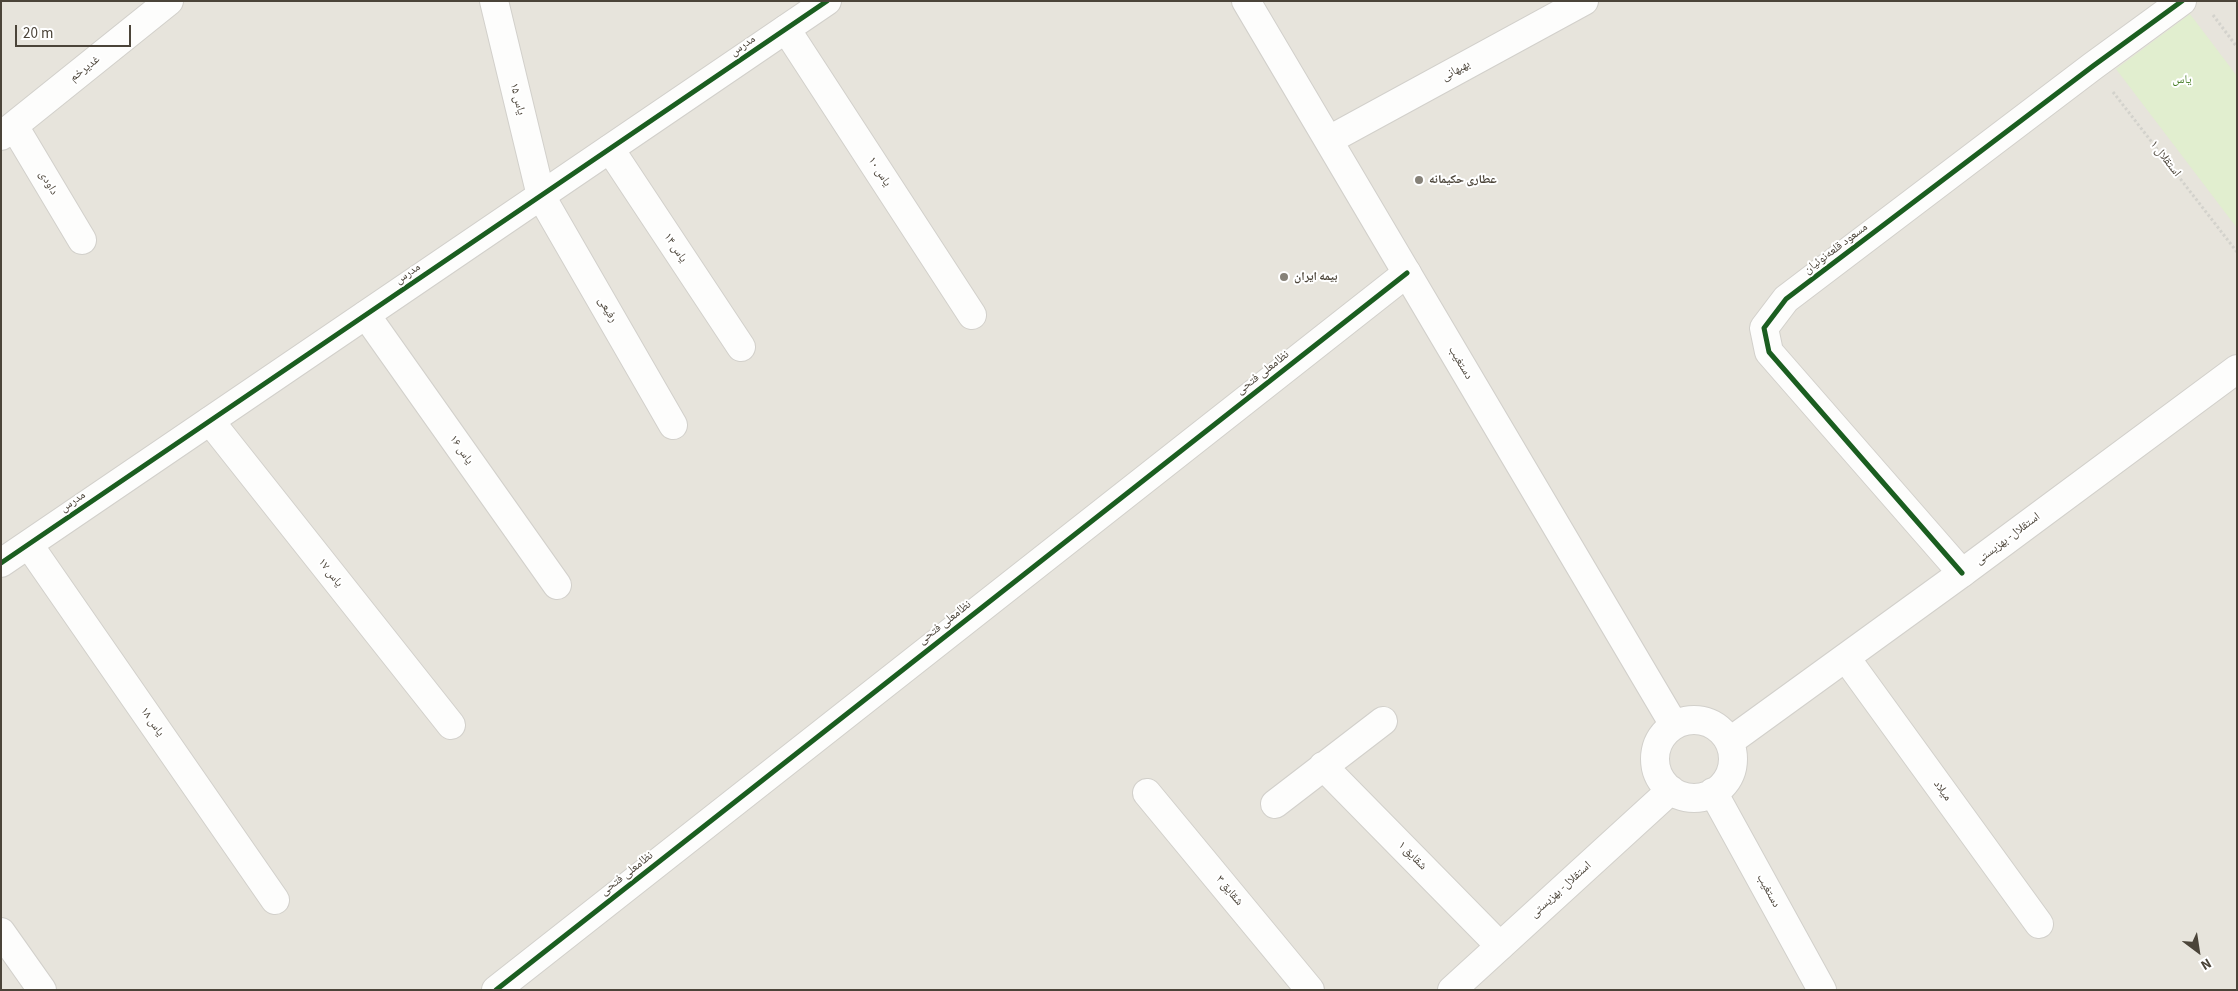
<!DOCTYPE html>
<meta charset="utf-8">
<style>
body{margin:0}
#map{position:relative;width:2238px;height:991px;overflow:hidden;background:#f4f2ee;font-family:"Source Sans 3",sans-serif}
canvas{display:block}
.frame{position:absolute;inset:0;border:2px solid #4b4439;pointer-events:none}
.north{position:absolute;left:2173px;top:926px;width:50px;height:50px;-webkit-text-stroke:4px #fff;paint-order:stroke;rotate:149deg;font-size:14px;font-weight:700;line-height:20px;text-align:center;color:#4b4439}
.north::after{content:'';display:block;margin:auto;width:18px;height:22px;background:#4b4439;clip-path:polygon(50% 0,100% 100%,50% 72%,0 100%)}
.scale{position:absolute;left:15px;top:25px;width:116px;height:22px;box-sizing:border-box;border:2px solid #4b4439;border-top:0;padding-left:6px;font-size:15px;line-height:18px;white-space:nowrap;color:#4b4439;-webkit-text-stroke:4px #fff;paint-order:stroke}
</style>
<div id="map">
<canvas width="2238" height="991"></canvas>
<div class="frame"></div>
<div class="north">N</div>
<div class="scale">20 m</div>
</div>
<script>
const ctx = document.querySelector('canvas').getContext('2d');
ctx.lineJoin = 'round';
function paint(path, color) { ctx.fillStyle = color; ctx.fill(path, 'evenodd'); }
function trace(path, color, width, dash) { ctx.strokeStyle = color; ctx.lineWidth = width; ctx.lineCap = dash ? 'butt' : 'round'; ctx.setLineDash(dash || []); ctx.stroke(path); }
function write(font, color, halo, rows, align = 'center') {
  ctx.font = font + ' "Source Sans 3","Noto Naskh Arabic",sans-serif'; ctx.lineWidth = 4; ctx.setLineDash([]); ctx.textBaseline = 'middle'; ctx.strokeStyle = halo; ctx.fillStyle = color; for (const [text, x, y, turn = 0] of rows) {
    ctx.save(); ctx.translate(x, y); ctx.rotate((+turn || 0) * Math.PI / 180); ctx.textAlign = isNaN(turn) ? turn : align; if (halo) ctx.strokeText(text, 0, 0); ctx.fillText(text, 0, 0); ctx.restore();
  }
}
paint(new Path2D(`
 M1,1H2237V990H1Z`), '#e7e4dc');
paint(new Path2D(`
 M2190,14L2237,76V228L2116,69Z`), '#e1eecf');
const minor = new Path2D(`
 M494,1L541,196L673,425
 M786,29L972,315
 M14,126L82,240
 M1,136L169,1
 M1329,140L1584,1
 M610,149L741,347
 M366,315L557,585
 M210,421L451,725
 M29,545L275,900
 M1962,573L1769,352L1764,328L1786,299L2093,66L2182,1
 M1846,658L2039,924
 M1323,766L1500,946
 M1147,793L1310,990
 M1275,804L1383,721
 M1,932L42,990
 M496,990L1407,273`);
const tertiary = new Path2D(`
 M1246,1L1674,725
 M1,563L827,1
 M1655 759a39 39 0 1 1 78 0a39 39 0 1 1-78 0Z
 M1729,742L1962,573L2237,369
 M1713,792L1822,990
 M1452,990L1671,790`);
trace(minor, '#d2d0cb', 30);
trace(tertiary, '#d2d0cb', 30);
trace(new Path2D(`
 M2213,15L2237,47
 M2113,92L2237,252`), '#d3d2cc', 3, [2.5, 2.5]);
trace(minor, '#fdfdfc', 28);
trace(tertiary, '#fdfdfc', 28);
trace(new Path2D(`
 M1,563L827,1
 M1962,573L1769,352L1764,328L1786,299L2093,66L2182,1
 M496,990L1407,273`), '#1b5e20', 5);
for (const [x, y, r, color] of [
 [1419,180,5,"#868178"],
 [1284,277,5,"#868178"]
]) { const dot = new Path2D(); dot.arc(x, y, r, 0, 2 * Math.PI); ctx.fillStyle = color; ctx.fill(dot); trace(dot, '#fff', 2); }
write('12px', '#4b4439', '#fff', [
 ["مدرس",743,46,-34],
 ["غدیرخم",85,69,-38],
 ["بهبهانی",1456,71,-29],
 ["یاس ۱۵",517,99,76],
 ["استقلال ۱",2165,159,52],
 ["یاس ۱۰",879,172,57],
 ["داودی",48,183,59],
 ["یاس ۱۴",675,248,56],
 ["مسعود قلعه‌نوئیان",1836,249,-37],
 ["مدرس",408,274,-34],
 ["رفیعی",607,310,60],
 ["دستغیب",1460,363,59],
 ["نظامعلی فتحی",1263,373,-38],
 ["یاس ۱۶",461,450,55],
 ["مدرس",73,502,-34],
 ["استقلال- بهزیستی",2008,539,-37],
 ["یاس ۱۷",330,573,52],
 ["نظامعلی فتحی",945,623,-38],
 ["یاس ۱۸",152,722,55],
 ["میلاد",1942,791,54],
 ["شقایق ۱",1412,856,45],
 ["نظامعلی فتحی",627,874,-38],
 ["استقلال- بهزیستی",1561,890,-42],
 ["شقایق ۳",1229,891,50],
 ["دستغیب",1768,891,61]
]);
write('12px', '#4a7f2a', '#fff', [
 ["یاس",2182,80]
]);
write('bold 12px', '#4b4439', '#fff', [
 ["عطاری حکیمانه",1429,180],
 ["بیمه ایران",1294,277]
], 'left');
</script>
